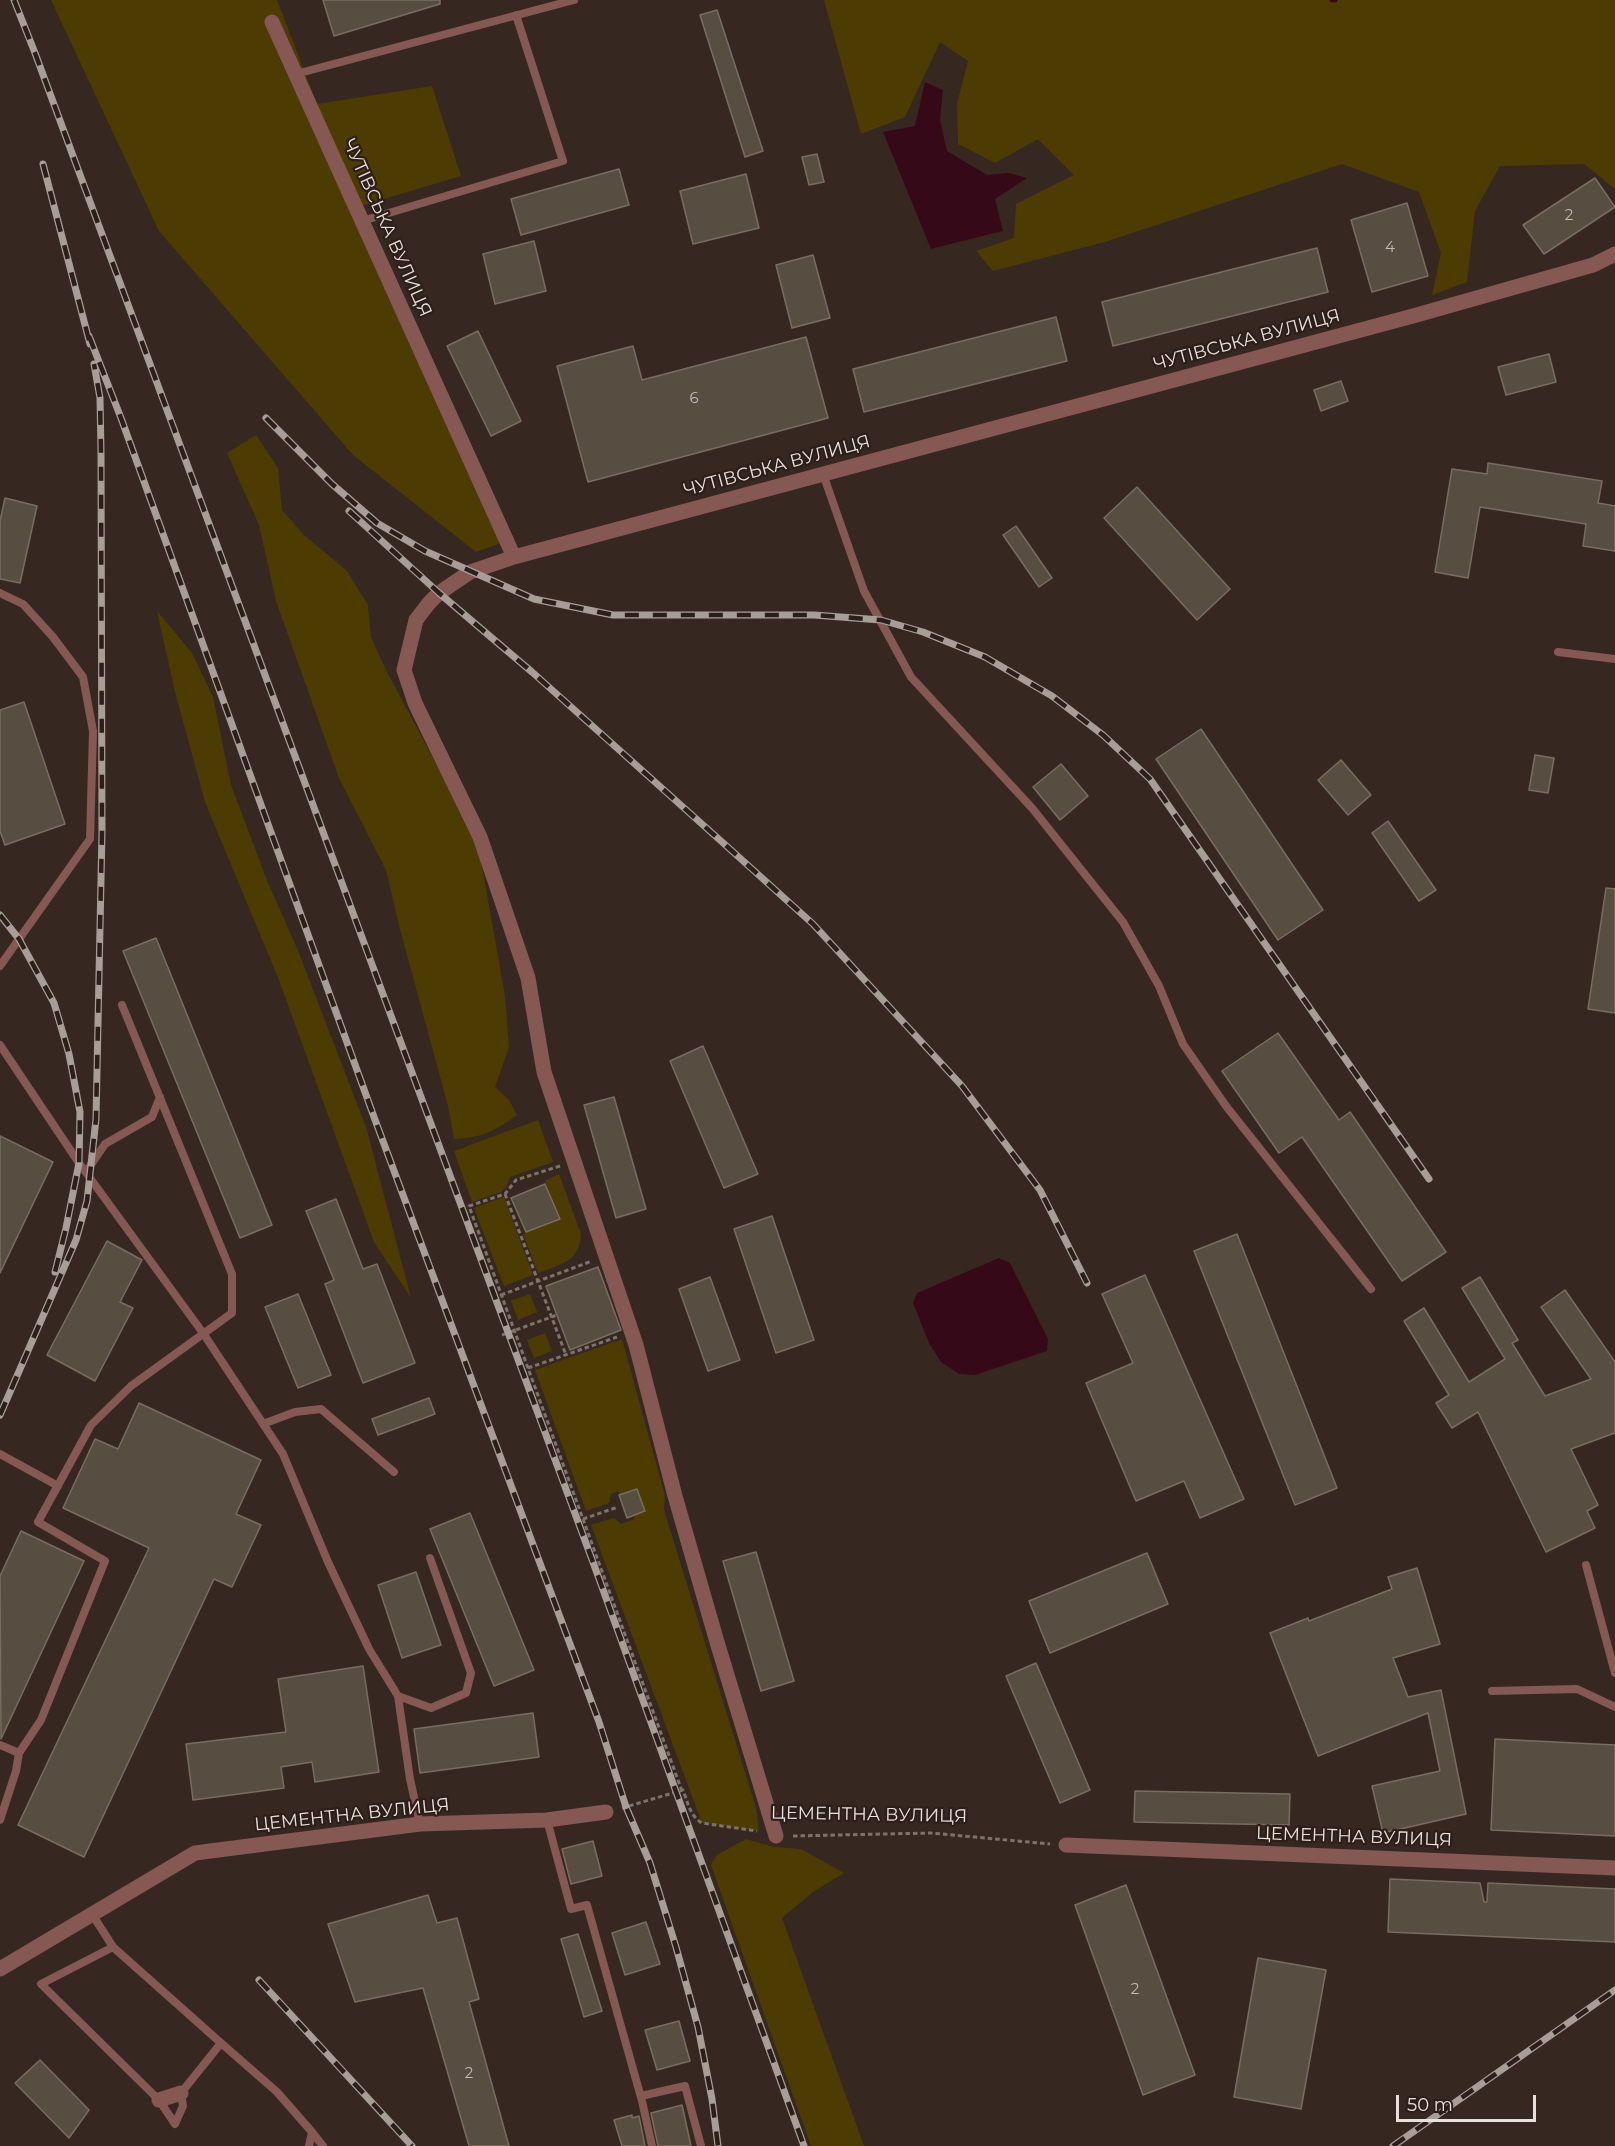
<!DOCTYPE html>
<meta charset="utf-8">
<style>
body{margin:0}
#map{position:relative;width:1615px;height:2146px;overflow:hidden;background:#362821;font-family:Montserrat,sans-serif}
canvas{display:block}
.scale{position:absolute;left:1396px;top:2095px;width:140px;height:27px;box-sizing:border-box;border:3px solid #eae0db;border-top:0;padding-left:8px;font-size:18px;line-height:21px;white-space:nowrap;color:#eae0db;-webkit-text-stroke:4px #2c1e18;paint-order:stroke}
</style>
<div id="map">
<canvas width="1615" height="2146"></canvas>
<div class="scale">50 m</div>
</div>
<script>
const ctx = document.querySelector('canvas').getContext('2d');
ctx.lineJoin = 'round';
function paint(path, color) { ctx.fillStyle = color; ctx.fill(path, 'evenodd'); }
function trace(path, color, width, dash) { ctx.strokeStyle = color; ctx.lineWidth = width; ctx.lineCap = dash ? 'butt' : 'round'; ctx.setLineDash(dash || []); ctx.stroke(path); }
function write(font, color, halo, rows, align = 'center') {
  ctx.font = font + ' Montserrat,sans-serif'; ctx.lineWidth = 4.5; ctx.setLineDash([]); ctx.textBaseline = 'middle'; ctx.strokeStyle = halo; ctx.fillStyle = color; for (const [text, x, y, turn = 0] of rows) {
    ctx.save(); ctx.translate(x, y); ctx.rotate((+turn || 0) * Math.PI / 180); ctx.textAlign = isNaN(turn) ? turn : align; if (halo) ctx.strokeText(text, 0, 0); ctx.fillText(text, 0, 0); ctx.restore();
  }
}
paint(new Path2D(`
 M51,0H277L317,104L432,86L461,176L354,208L512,539L476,552L353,455L159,231Z
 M824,0H1615V189L1584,164L1500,166L1475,211L1467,282L1432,295L1441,253L1419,192L1342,164L1105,242L993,271L976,251L1014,238L1016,204L1074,175L1038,139L995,163L958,144L957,104L968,61L940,42L905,117L861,134Z
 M256,435L278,468L282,510L303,534L347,571L368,605L371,637L386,670L470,827L481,861L505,996L509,1047L495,1087L509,1100L517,1115C495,1131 482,1138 454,1139L448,1106L400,929L386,870L339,778L276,601L259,525L227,453Z
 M157,611L192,653L213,697L231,785L268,883L297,948L366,1127L411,1298L374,1242L279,980L205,802L175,692Z
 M538,1120L553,1162L510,1177L506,1187L501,1192L472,1202L454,1151Z
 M559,1174L581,1234C580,1263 560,1264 538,1273L523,1234L560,1219L545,1181Z
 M504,1197L533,1275L504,1286L474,1208Z
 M530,1294L537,1312L518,1320L511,1301Z
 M545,1333L552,1351L534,1358L527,1340Z
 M622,1339L665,1496L664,1510L756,1808L759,1831L702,1823L591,1525L614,1518L621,1524L635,1519L634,1515L645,1510L636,1489L621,1495L618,1491L611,1494L609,1503L586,1511L535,1370Z
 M746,1839L774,1847L801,1849L844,1873L813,1892L782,1918L864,2146H811L711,1865L717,1855Z`), '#4c3c02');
paint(new Path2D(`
 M925,82L943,90L940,120L947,151L987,175L1009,173L1027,178L995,199L1003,231L931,249L883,132L915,126Z
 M999,1258L1010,1263L1048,1339L1047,1351L975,1375L959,1374L941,1362L929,1343L913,1303L917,1293Z`), '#360919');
trace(new Path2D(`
 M1332,0H1335`), '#360919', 5);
const building = new Path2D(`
 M323,0H440V4L334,36Z
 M717,10L763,151L745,157L700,15Z
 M817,154L824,182L809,185L802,157Z
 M619,169L629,205L521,235L511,199Z
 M746,174L759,228L693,244L680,191Z
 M1595,178L1615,207L1544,254L1523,225Z
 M1407,203L1428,276L1372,292L1351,220Z
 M534,241L546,291L495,304L483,254Z
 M1317,248L1328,292L1113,346L1102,302Z
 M813,255L830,318L792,328L776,265Z
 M1056,317L1067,361L864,412L853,369Z
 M478,331L521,421L491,436L447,346Z
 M806,337L828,418L588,482L557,366L633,346L642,380Z
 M1549,354L1556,382L1506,395L1498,367Z
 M1341,381L1348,401L1321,411L1314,390Z
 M1488,463L1602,481L1598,503L1615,506V551L1583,546L1586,524L1480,507L1468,578L1435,572L1452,469L1487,474Z
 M1137,487L1230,589L1197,620L1104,518Z
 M5,498L37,506L20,583L0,579V521Z
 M1016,526L1052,578L1039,587L1003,535Z
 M24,702L65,824L5,845L0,831V710Z
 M1201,729L1323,910L1278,940L1156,759Z
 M1535,755L1554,758L1548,793L1529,790Z
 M1341,760L1371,795L1348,815L1318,780Z
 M1061,764L1088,796L1060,820L1033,787Z
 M1388,821L1436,890L1419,901L1372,833Z
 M1606,888L1615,889V1013L1588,1009Z
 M156,938L272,1225L240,1238L123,951Z
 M1278,1033L1339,1120L1350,1112L1446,1252L1402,1281L1302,1137L1279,1153L1222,1071Z
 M703,1046L758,1174L724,1188L670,1061Z
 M614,1097L646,1209L616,1218L584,1105Z
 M0,1136L53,1162L0,1273Z
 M545,1184L560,1219L526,1232L511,1198Z
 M336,1199L363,1269L377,1264L415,1363L363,1383L325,1284L334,1280L306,1211Z
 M772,1216L814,1340L776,1353L734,1229Z
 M1237,1234L1337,1488L1295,1505L1194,1251Z
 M107,1241L142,1260L120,1302L133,1308L95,1381L47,1355Z
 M598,1267L621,1330L570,1350L546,1286Z
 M1145,1275L1244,1499L1200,1518L1184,1481L1136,1501L1086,1383L1133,1363L1102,1294Z
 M710,1277L740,1360L708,1371L679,1289Z
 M1480,1277L1518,1340L1512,1343L1545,1396L1591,1379L1541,1307L1565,1290L1615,1362V1433L1571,1449L1598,1505L1587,1511L1595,1528L1546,1552L1478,1412L1452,1428L1436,1403L1449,1395L1404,1321L1424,1308L1469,1382L1505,1359L1462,1288Z
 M298,1294L331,1375L298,1388L265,1307Z
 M429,1398L435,1414L378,1435L372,1419Z
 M139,1403L261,1460L236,1514L261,1525L232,1587L214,1579L84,1857L18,1825L149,1548L63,1508L95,1439L118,1449Z
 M637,1489L645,1511L627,1518L619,1495Z
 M470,1513L534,1670L494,1686L430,1529Z
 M21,1531L84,1561L1,1739L0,1576Z
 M756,1552L794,1681L761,1691L723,1561Z
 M1147,1553L1168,1604L1050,1653L1029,1601Z
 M1417,1568L1440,1644L1393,1658L1408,1697L1441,1690L1466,1814L1383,1833L1372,1786L1440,1771L1428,1713L1318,1756L1270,1633L1308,1618L1309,1621L1392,1589L1388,1577Z
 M416,1572L441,1645L402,1658L378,1585Z
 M1036,1663L1090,1790L1060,1803L1006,1676Z
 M363,1666L379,1772L315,1782L312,1762L281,1767L284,1788L193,1800L186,1744L286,1732L278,1679Z
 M533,1713L539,1757L420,1773L414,1729Z
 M1495,1739L1615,1745V1836L1491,1830Z
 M1135,1791L1290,1794L1289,1825L1134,1822Z
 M593,1841L602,1876L571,1884L562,1849Z
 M1390,1879L1480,1883L1484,1902H1487L1488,1883L1615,1889V1942L1388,1932Z
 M1126,1885L1195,2075L1143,2095L1075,1905Z
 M428,1895L437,1923L457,1918L479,1999L469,2002L509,2146H469L423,1988L355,2002L328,1924Z
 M646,1922L660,1964L625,1975L612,1933Z
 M578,1934L602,2011L584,2017L561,1939Z
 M1258,1958L1326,1970L1301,2109L1234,2097Z
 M679,2021L690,2061L657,2070L645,2030Z
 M40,2060L89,2110L69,2138L15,2083Z
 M682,2105L691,2146H658L651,2113Z
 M632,2115V2118L639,2116L645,2146H622L614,2120Z`);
paint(building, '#584d41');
trace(building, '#796d60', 1.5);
trace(new Path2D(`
 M560,1166L516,1180L505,1194L469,1206L682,1791
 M505,1194L566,1355
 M501,1295L592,1261
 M502,1335L557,1315
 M528,1368L617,1337
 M583,1519L618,1507
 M622,1808L683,1790C688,1803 690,1816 702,1823L757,1831
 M793,1836L931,1833L1050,1844`), '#7e726c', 3, [4.5, 3]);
trace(new Path2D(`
 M296,74L574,0
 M362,221L563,161L516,15
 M823,474L864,591L911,677L1032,808L1123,922L1159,986L1183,1044L1226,1106L1371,1289
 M0,593L23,604L53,637L83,677L93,731L90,839L0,966
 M1558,652L1615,659
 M0,1045L79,1163L203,1333L283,1454L328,1562L369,1649L398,1696L431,1708L466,1693L471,1673L430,1558
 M86,1172L105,1144L152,1117L160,1097
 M263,1424L295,1412L321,1409L394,1472
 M0,1454L58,1486
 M1586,1565L1615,1673
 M1492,1691L1577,1689L1615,1707
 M398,1696L410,1779L420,1824
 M0,1745L19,1753L41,1720L105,1561L38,1522L91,1425L131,1386L232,1313V1274L122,1005
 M0,1820L16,1771L19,1753
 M547,1820L571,1909L587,1905L642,2101L652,2146
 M92,1914L113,1947
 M221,2043L113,1947L41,1984L159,2100L175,2124L183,2106L181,2093L221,2043L277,2092L312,2132
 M641,2096L685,2086L701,2146
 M309,2146L312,2132L323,2146`), '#855854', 8);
trace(new Path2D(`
 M272,22L514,557
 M776,1836L717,1642L675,1496L636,1345L544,1072L528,978L480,837L415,703L404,670L416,620L429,603L439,593L470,572L514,557L1413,316L1593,265L1615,254
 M1066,1845L1615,1868
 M0,1969L195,1853L420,1824L547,1820L606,1812
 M159,2100L181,2093`), '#855854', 15);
const rail = new Path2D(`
 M14,0L35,53L597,1573L804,2146
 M43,164L90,344
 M89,336L121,418L374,1117L599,1722L626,1807L650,1863L676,1947L698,2027L712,2099L718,2146
 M266,418L332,484L377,523L425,551L534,599L613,615H814L881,620L923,632L985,657L1052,696L1103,735L1150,779L1429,1179
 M349,511L439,593L532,672L731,850L813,924L962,1086L1040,1190L1087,1283
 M0,915L19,939L54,1003L69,1054L80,1112L79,1163L66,1228L55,1272
 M0,1415L76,1240L87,1201L96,1119L102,832L101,452L100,398L94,364
 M259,1980L412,2146
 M1393,2146L1615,1990`);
trace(rail, '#a89d97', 7);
trace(rail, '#2c1e18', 4.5, [14]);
write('15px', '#c6bbb4', null, [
 ["2",1569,216],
 ["4",1390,248],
 ["6",694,399],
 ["2",1135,1990],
 ["2",469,2074]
]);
write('18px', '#eae0db', '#2c1e18', [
 ["ЧУТІВСЬКА ВУЛИЦЯ",387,228,66],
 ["ЧУТІВСЬКА ВУЛИЦЯ",1247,340,-15],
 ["ЧУТІВСЬКА ВУЛИЦЯ",777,466,-15],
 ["ЦЕМЕНТНА ВУЛИЦЯ",352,1815,-6],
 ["ЦЕМЕНТНА ВУЛИЦЯ",869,1815,1],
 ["ЦЕМЕНТНА ВУЛИЦЯ",1354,1837,2]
]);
</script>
